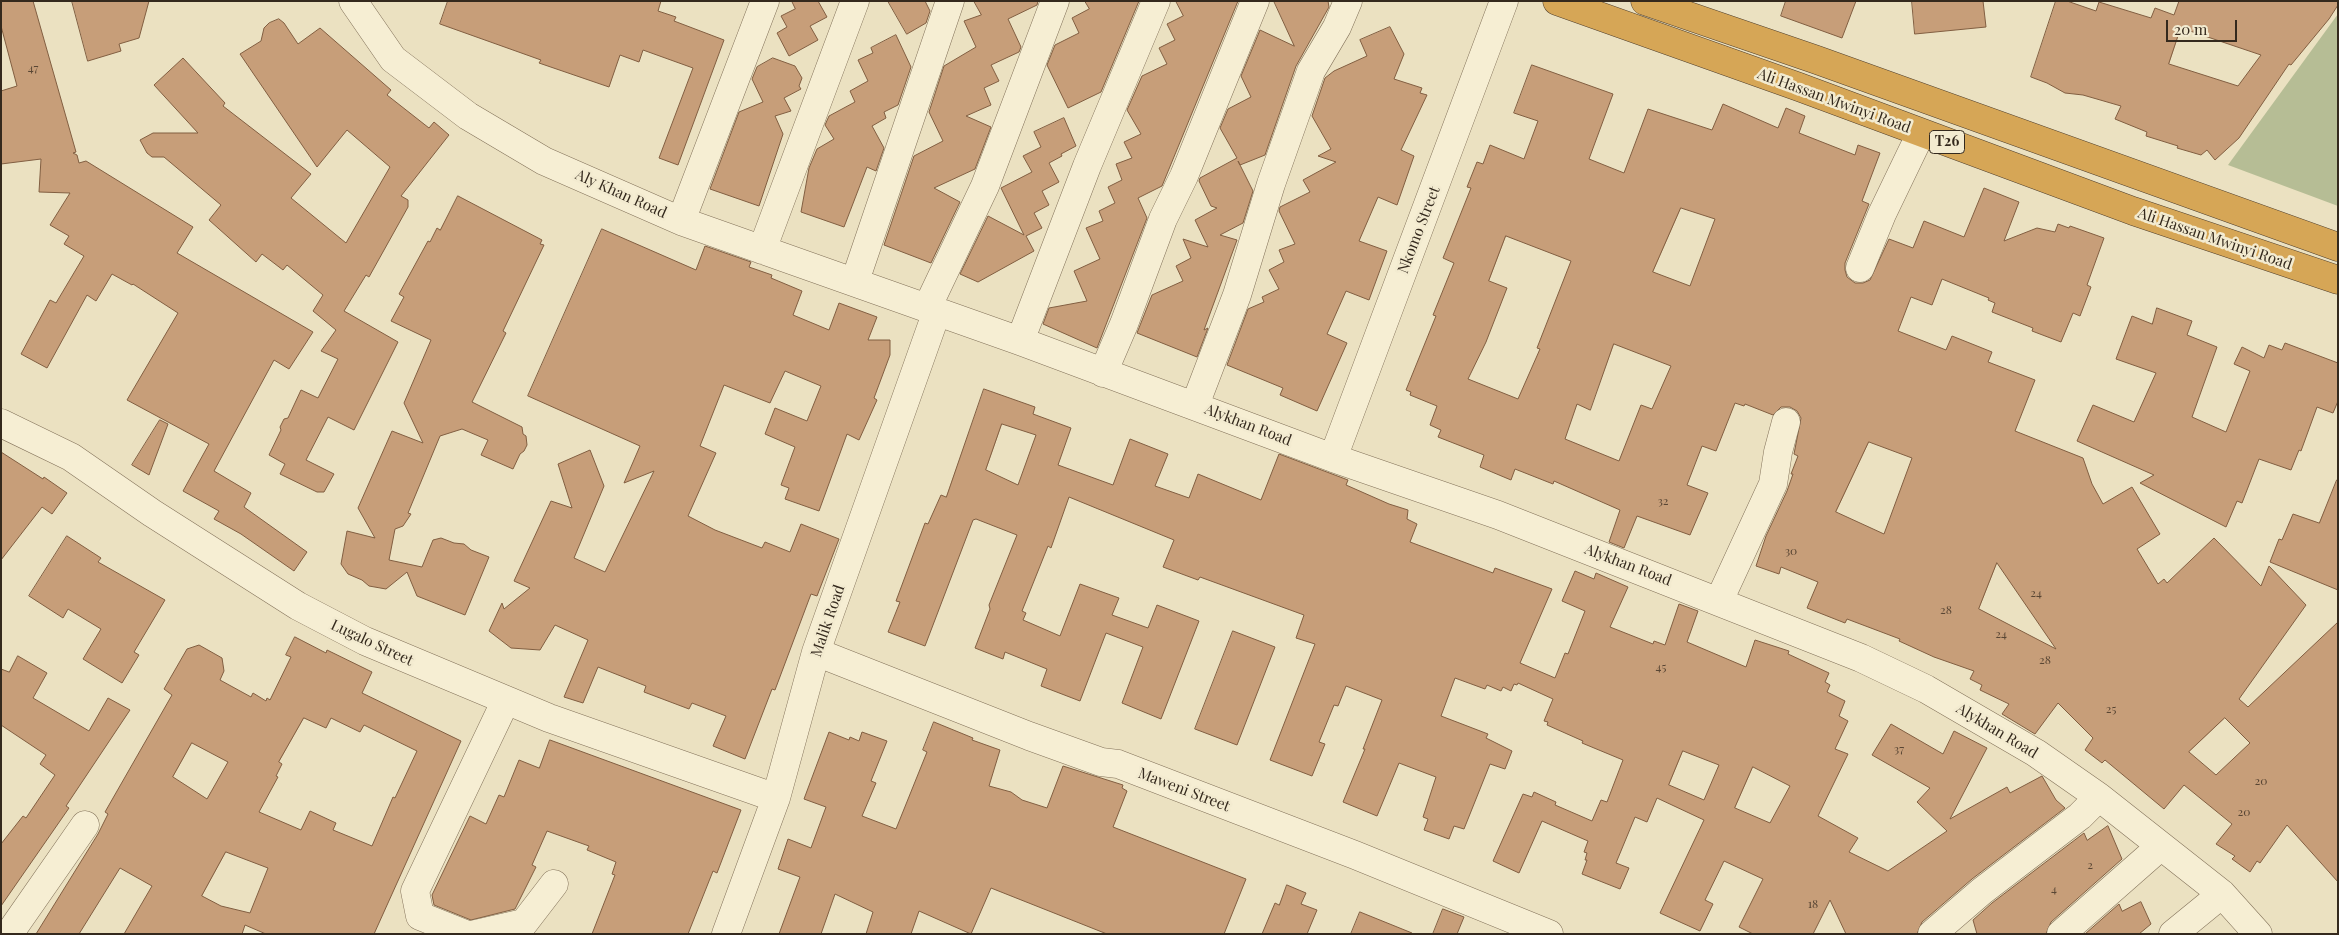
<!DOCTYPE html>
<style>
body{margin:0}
#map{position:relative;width:2339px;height:935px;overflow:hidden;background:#ebe1c1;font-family:"Playfair Display",serif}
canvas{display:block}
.frame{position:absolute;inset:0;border:2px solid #34291d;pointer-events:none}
.scale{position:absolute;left:2166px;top:20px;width:71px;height:22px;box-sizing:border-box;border:2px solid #34291d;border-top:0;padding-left:6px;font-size:15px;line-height:18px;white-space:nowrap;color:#34291d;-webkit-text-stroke:4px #f3ebd0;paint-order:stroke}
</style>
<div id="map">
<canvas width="2339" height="935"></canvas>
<div class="frame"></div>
<div class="scale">20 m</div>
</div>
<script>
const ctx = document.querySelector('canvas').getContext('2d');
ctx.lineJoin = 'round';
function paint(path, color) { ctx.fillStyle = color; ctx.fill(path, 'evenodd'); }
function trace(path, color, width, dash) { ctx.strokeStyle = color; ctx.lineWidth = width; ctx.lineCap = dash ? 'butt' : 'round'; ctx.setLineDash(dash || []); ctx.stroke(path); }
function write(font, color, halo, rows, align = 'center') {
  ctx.font = font + ' "Playfair Display",serif'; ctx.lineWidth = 5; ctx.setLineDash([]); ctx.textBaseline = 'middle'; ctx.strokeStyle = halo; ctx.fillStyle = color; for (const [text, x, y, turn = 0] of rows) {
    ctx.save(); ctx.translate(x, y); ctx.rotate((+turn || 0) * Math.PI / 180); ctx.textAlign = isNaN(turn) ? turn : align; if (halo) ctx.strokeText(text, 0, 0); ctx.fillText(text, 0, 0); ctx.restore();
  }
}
paint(new Path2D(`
 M2338,14V206L2228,165Z`), '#b6bd95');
const building = new Path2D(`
 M1,1H33L76,152L73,153L77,155L79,163L86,161L193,227L177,253L313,332L289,369L274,360L214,471L251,493L244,507L307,552L294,571L241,534L214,519L219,511L183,491L209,444L127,400L178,313L133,284L132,285L112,274L96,301L87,295L47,368L21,354L50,300L56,303L84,256L64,244L69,236L50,225L70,193L39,192L41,159L1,164V91L17,86L1,26Z
 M72,1H149L139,38L119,44L121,51L88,61Z
 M448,1H661L658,11L676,17L674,21L724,40L678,165L659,158L693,68L643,50L639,62L620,55L609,87L539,63L541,60L440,24Z
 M792,1H818L827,17L810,26L818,40L789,56L777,33L787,27L781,16L795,9Z
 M888,1H925L930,11L926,23L907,34Z
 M974,1H1038L1037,5L1008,19L1021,47L1019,52L991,65L999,81L984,88L991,105L966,116L991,127L975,169L934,188L960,202L931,263L884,245L914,156L943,141L929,112L944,66L976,47L964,21L981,15Z
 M1085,1H1139L1101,92L1068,108L1047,65L1055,45L1079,33L1072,18L1089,9Z
 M1176,1H1238L1162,186L1138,198L1147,218L1097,348L1043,324L1049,308L1087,301L1074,271L1100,259L1086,228L1103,221L1099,211L1115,203L1108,187L1122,180L1116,164L1132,158L1124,142L1141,134L1127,110L1142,76L1167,64L1159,48L1175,40L1167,24L1183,16Z
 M1274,1H1328L1329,7L1296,66L1265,155L1240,165L1238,161L1253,191L1243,223L1220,235L1237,240L1204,330L1208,328L1197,357L1137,333L1152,295L1183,281L1176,266L1191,258L1183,239L1208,247L1195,220L1217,208L1211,206L1199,181L1200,178L1237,158L1220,128L1228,109L1251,97L1241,76L1260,30L1294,46Z
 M1786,1H1856L1842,38L1781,16Z
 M1912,1H1983L1986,27L1915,34Z
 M2056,1H2067L2096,11L2099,2L2151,18L2155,8L2174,15L2179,1H2338V5L2329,19L2291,65L2289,64L2239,138L2215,160L2207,150L2201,155L2177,148L2178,146L2146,136L2147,132L2115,119L2121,106L2083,95L2065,93L2047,83L2031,77ZM2181,28L2261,55L2238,86L2169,64Z
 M279,19L284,23L298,44L320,28L391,90L387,95L429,128L434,122L449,135L401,196L408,200V207L369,277L366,275L344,311L398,342L354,430L328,417L306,460L334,474L324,492H317L280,474L285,464L269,455L281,430L280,427L284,419L288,418L301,390L318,398L338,359L321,351L336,330L313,311L323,295L287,265L283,270L262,254L256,262L209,220L221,205L164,157H152L147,153L140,140L153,133H198L154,85L183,58L225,103L223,106L311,174L291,198L346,243L390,167L347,130L317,167L240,54L261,41L264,28L269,23Z
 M1390,27L1404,54L1394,79L1422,88L1420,93L1427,95L1401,150L1414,156L1397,205L1378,197L1359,241L1387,251L1369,300L1346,291L1327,334L1347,343L1317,411L1280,395L1283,388L1227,365L1248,309L1264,302L1262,297L1279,289L1269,270L1284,262L1279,250L1295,244L1279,211L1280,207L1310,192L1303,180L1336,162L1318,156L1331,149L1312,116L1325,78L1334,71L1367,56L1360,40Z
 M896,35L911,67L898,105L884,112L886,118L872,126L884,148L876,171L867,167L844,227L801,212L809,168L817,149L834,139L825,125L829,116L855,102L850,91L868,81L858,60L873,53L871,48Z
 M773,58L795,66L802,78L799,86L801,89L784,98L791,111L775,116L783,134L759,206L710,189L739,112L763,102L752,79L757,67Z
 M1532,65L1613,94L1589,159L1624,173L1648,109L1712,130L1723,104L1778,128L1786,108L1805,116L1799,133L1855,155L1858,145L1880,153L1862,201L1869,204L1845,263V270L1847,277L1855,283H1863L1870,280L1889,239L1913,248L1924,221L1964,237L1984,188L2019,202L2004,241L2037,228L2055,232L2058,224L2069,228L2070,226L2104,238L2087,285L2091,287L2080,316L2073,313L2061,342L2032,331L2033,328L1992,312L1995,303L1988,300L1989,298L1942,279L1932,305L1911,297L1898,331L1946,350L1952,336L1992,352L1988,362L2035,380L2015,431L2083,458L2092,484L2103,504L2132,487L2160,534L2137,549L2158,584L2164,579L2167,583L2214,538L2261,586L2269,566L2306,605L2239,699L2248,707L2338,622V882L2287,825L2260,863L2257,861L2250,872L2232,859L2235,856L2216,844L2232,824L2184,785L2164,809L2105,760L2102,763L2085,750L2093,738L2058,703L2035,734L2002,714L2009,704L1980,690L1982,685L1970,679L1974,671L1934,657L1899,641L1900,639L1847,619L1845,623L1807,608L1818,582L1781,567L1779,574L1756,566L1766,536L1787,491L1793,474H1791L1798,456L1794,454L1801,418L1797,411L1790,407H1781L1773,415L1745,404L1744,406L1735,403L1716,451L1702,446L1687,485L1708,493L1690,535L1637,516L1624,548L1609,542L1620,510L1554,481L1553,484L1515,469L1511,480L1480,467L1484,455L1438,437L1441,430L1430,425L1437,406L1410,395L1411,392L1406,390L1436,316L1433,315L1454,263L1443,258L1471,188L1467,187L1477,162L1483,164L1490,145L1524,159L1538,121L1514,113ZM1681,208L1715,219L1690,286L1653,272ZM1506,236L1571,261L1537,348L1540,349L1518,399L1468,379L1486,342L1507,288L1489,281ZM1614,344L1671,366L1652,409L1641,405L1619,461L1565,439L1577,404L1590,410ZM1869,442L1912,458L1884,534L1836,512ZM1997,563L2056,649L1979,609ZM2225,718L2250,743L2216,775L2189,752Z
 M1064,118L1076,146L1061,154L1062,156L1049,163L1059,182L1042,191L1049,205L1034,213L1042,228L1026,236L1034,251L978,282L960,274L988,216L1024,235L1001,188L1032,172L1023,156L1041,147L1034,132Z
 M458,196L542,240L540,244L544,245L503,331L506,333L472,402L522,427L523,434L526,436L527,445L524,451L520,454L513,469L481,455L488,440L462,429L440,436L408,513L411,514L403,526L395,529L389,560L422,567L433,540L441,538L454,543L464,544L471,550L489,557L465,615L417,596L407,572L386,589L369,586L362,580L348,574L341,564L347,531L375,538L358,508L392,431L423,443L404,403L431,340L391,321L404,297L399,294L428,241L430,242L437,228L440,230Z
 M602,229L696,270L705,246L751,262L749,267L772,275L771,278L802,291L793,315L829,330L839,303L877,317L868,340H890V355L874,398L877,400L859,440L847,434L819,511L785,499L789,488L781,485L795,447L765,434L775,408L807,421L821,386L785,371L770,403L724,385L700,446L716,453L688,516L715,530L762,548L765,542L790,552L801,524L839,539L817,596L811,594L775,690L772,689L745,759L713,746L726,716L692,703L689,709L644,692L646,686L598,667L583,703L564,697L588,640L555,625L540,650L511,648L489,631L502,603L504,609L530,588L514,581L551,501L572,508L558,464L590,450L604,486L574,558L605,572L654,471L624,483L640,446L528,396Z
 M2157,308L2192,321L2187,335L2217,347L2192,417L2226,432L2250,371L2234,364L2242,347L2264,358L2269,345L2282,350L2285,343L2338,363V401L2333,413L2317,407L2301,451L2299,450L2291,470L2259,459L2242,503L2237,501L2226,527L2140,483L2154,475L2077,441L2093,405L2134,422L2156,373L2116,359L2132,316L2152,324Z
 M984,389L1035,407L1033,414L1071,428L1058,465L1113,485L1130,439L1168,454L1155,486L1189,498L1198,474L1261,500L1279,454L1348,480L1346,485L1389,504L1408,510L1407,519L1417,524L1410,542L1493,573L1495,568L1552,589L1520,663L1555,678L1565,653L1568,654L1585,611L1562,601L1575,571L1594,579L1596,573L1628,587L1610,627L1653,644L1654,641L1665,645L1679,604L1698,611L1687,642L1746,667L1755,640L1789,651L1788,654L1829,673L1825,682L1830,685L1827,692L1845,701L1839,716L1848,721L1835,749L1848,754L1818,816L1858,838L1849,852L1888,871L1947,831L1917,802L1930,788L1872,755L1891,724L1943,754L1954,731L1987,748L1950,819L2007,787L2010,793L2042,776L2056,800L2065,808L1972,879L1922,922L1917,934H1846L1830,900L1813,934H1753L1739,927L1763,879L1724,861L1705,900L1713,904L1700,931L1660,913L1704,820L1657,798L1647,822L1635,817L1616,863L1629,868L1620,889L1582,874L1587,860H1585L1587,853L1584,852L1588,841L1542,821L1519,873L1493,861L1523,794L1532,797L1534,792L1556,802L1555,805L1592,821L1601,800L1607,802L1623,760L1582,743L1583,741L1547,725L1548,722L1544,721L1553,699L1518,683L1517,685L1514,684L1511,691L1503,687L1501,691L1487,685L1485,689L1455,678L1441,716L1488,734L1486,738L1512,751L1505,769L1490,764L1464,829L1454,826L1449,839L1424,830L1428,819L1423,817L1436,777L1399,763L1377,816L1343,802L1365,749H1363L1382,700L1346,686L1338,706L1334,705L1319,742L1325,744L1312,776L1270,760L1315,644L1296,638L1304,615L1200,577L1198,580L1163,567L1174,540L1069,497L1051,548L1048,546L1022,611L1026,613L1023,620L1060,636L1080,584L1119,598L1112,615L1148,628L1157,605L1199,621L1161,719L1122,703L1143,647L1106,633L1080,701L1041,686L1047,669L1005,652L1003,659L975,648L990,609L989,605L1017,535L976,519L973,520L925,646L888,632L900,602L896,601L925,523L928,524L941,495L946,497ZM1002,424L1036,435L1018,485L986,470ZM1683,751L1719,765L1704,800L1669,785ZM1753,767L1790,786L1770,823L1735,808Z
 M160,420L168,424L149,475L132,465Z
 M1,452L43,479L44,477L67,493L52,514L42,507L1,560Z
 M2337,480H2338V590L2270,562L2279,539L2282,540L2293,514L2319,523Z
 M67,536L101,558L98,562L165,600L134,652L139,655L122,683L83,659L101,629L68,609L63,618L29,596Z
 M1233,631L1275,647L1237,745L1195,729Z
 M295,637L326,653L327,650L372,672L362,693L461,741L374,934H266L245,925L242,934H124L152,886L120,868L79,934H36L98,834L108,814L105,812L172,695L164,689L187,649L199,645L222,658L224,671L220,680L251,697L253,693L266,701L267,698L270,700L291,657L286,655ZM304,718L326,728L331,718L360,732L364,725L417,751L395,798L393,797L372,846L333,830L336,823L310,811L301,830L259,812L278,777L276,776L282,764L279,762ZM192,743L228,762L207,799L173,777ZM226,852L268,868L250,913L221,906L202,896Z
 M18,656L47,673L33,698L89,731L108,698L130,710L66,806L69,808L1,906V844L23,816L26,818L55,775L40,764L46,755L1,725V669L9,672Z
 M934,722L973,738L972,740L1000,750L989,786L1011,792L1022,800L1047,808L1063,766L1123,785L1122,788L1127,791L1113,827L1246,879L1224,934H1107L991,888L971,934L919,911L911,934H866L873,912L835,894L821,934H779L800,877L778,869L788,839L811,848L826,807L804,799L829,732L849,740L850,737L859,741L862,732L887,741L871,781L876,783L862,816L896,829L927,752L923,750Z
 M550,740L741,810L717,873L713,871L688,934H592L615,875L612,874L616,862L587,850L589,846L547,831L532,865L536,867L515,909L471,920L434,905L432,895L470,816L486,824L499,795L504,797L519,760L539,768Z
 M2108,826L2122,859L2051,922L2046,934H1977L1973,920L1992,903L2084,833L2087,840Z
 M1287,885L1306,893L1301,904L1317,910L1307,934H1262L1275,903L1279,905Z
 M2141,902L2151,924L2139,934H2085L2119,904L2122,911Z
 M1443,909L1464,917L1457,934H1433Z
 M1360,912L1412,933V934H1351Z`);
paint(building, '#c79e79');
trace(building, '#815e41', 1);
const minor = new Path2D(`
 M353,1L393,59L468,116L544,161L681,221L1020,341L1333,458L1498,515L1861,658L1926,689L2036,753L2099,797L2222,894L2258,934
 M681,221L765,1
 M762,250L855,1
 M1860,268L1882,214L1921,133
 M855,281L950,1
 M927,308L985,186L1055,1
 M1020,341L1087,166L1156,1
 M1103,373L1124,324L1163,219L1184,176L1255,1
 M1195,405L1237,295L1271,184L1311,71L1337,27L1348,1
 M1,423L71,457L152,513L298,606L365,641L549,718L776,798
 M1333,458L1504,1
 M1719,601L1773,484L1778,452L1786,422
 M816,652L1029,736L1101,762L1118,764L1355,855L1549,934
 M9,934L85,825
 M465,934L420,916L415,891L506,700
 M476,934L524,923L554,884
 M726,934L776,798L816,652L937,311
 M1932,934L1982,891L2080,816L2099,797
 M2061,934L2161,846
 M2173,934L2222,894`);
const highway = new Path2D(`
 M1557,1L1799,87L2133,211L2338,280
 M1645,1L1817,60L2338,247`);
trace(minor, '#83725a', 29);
trace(highway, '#51402e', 29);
trace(minor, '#f6eed3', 28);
trace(highway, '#d6a656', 28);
write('12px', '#594634', null, [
 ["47",33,68],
 ["32",1663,501],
 ["30",1791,551],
 ["24",2036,593],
 ["28",1946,610],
 ["24",2001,634],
 ["28",2045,660],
 ["45",1661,667],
 ["25",2111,709],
 ["37",1899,749],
 ["20",2261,781],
 ["20",2244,812],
 ["2",2090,865],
 ["4",2054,889],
 ["18",1813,904]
]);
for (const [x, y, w] of [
 [1947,142,35]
]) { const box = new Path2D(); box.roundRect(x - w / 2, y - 11.5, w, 23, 4); ctx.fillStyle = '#f3ebd0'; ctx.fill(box); trace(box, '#34291d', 1); }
write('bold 14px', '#34291d', null, [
 ["T26",1947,142]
]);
write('15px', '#34291d', '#f3ebd0', [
 ["Ali Hassan Mwinyi Road",1834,101,20],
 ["Aly Khan Road",621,194,24],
 ["Nkomo Street",1419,230,-69],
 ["Ali Hassan Mwinyi Road",2215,239,19],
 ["Alykhan Road",1248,425,21],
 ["Alykhan Road",1628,565,21],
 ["Malik Road",828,621,-71],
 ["Lugalo Street",372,643,25],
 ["Alykhan Road",1997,731,31],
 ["Maweni Street",1184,790,21]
]);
</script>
